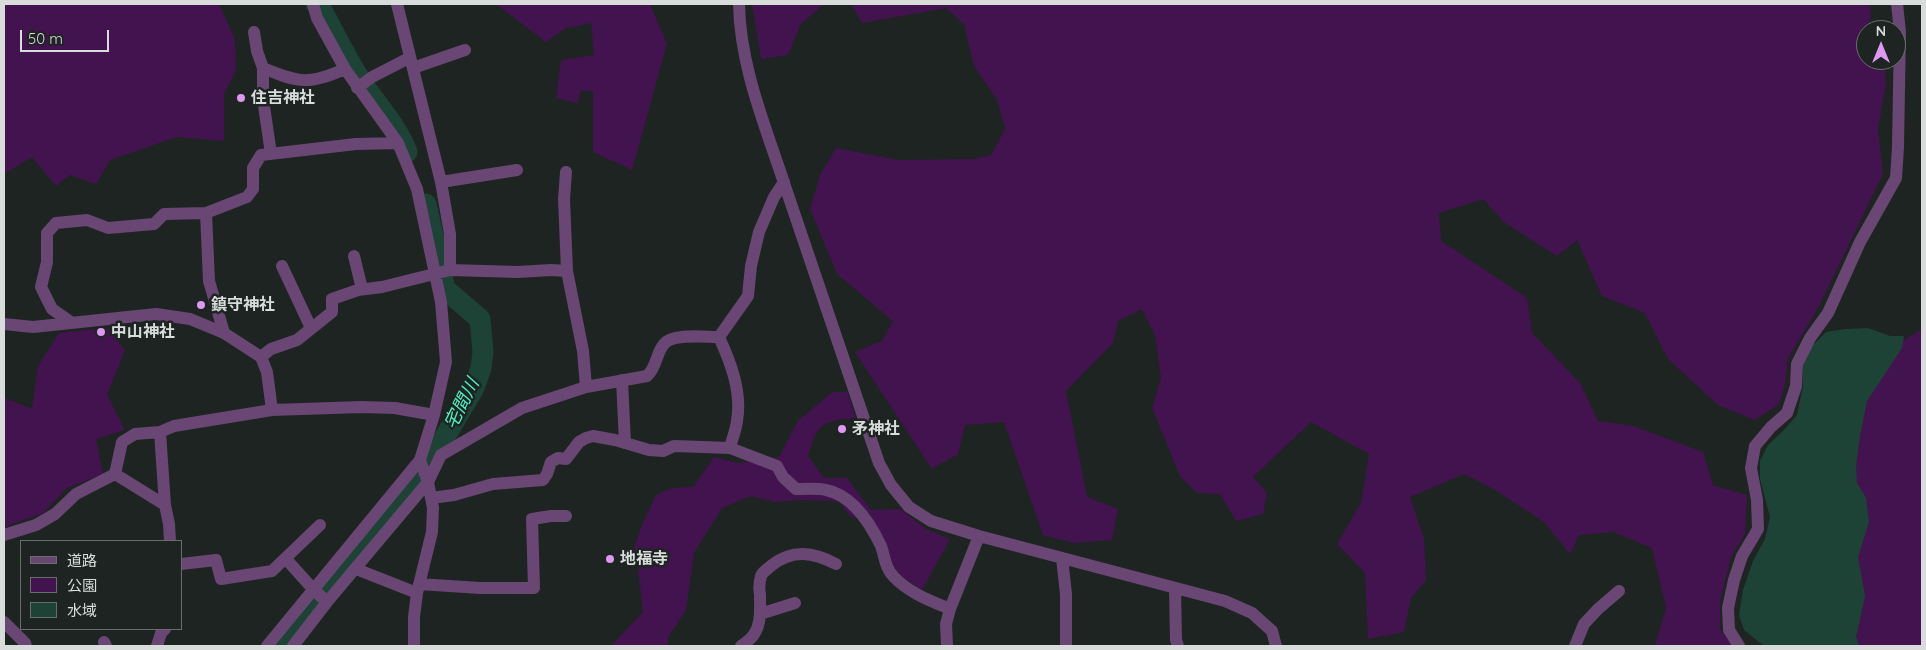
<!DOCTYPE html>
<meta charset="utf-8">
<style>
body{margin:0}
#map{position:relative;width:1926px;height:650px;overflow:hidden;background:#1e2422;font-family:Quicksand,"Noto Sans JP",sans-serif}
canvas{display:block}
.frame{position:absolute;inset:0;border:5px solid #d8dcdb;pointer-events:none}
.legend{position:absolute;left:20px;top:540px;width:162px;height:90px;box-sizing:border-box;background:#1e2422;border:1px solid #686e6c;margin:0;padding:6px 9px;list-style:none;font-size:15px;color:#d8dcdb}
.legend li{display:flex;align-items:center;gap:10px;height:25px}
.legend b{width:25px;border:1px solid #686e6c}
.north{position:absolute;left:1856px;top:20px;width:50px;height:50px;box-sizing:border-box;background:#1e2422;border:1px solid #686e6c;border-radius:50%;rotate:0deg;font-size:14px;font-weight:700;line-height:20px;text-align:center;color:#d8dcdb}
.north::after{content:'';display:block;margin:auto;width:18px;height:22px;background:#de98f2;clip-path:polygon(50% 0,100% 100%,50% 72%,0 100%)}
.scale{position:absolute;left:20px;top:30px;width:89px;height:22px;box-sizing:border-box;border:2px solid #d8dcdb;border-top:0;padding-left:6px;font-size:15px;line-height:18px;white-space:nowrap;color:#d8dcdb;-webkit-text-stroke:4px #1e2422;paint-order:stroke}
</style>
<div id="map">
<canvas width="1926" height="650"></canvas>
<div class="frame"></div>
<ul class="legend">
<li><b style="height:6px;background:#694673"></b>道路</li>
<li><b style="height:14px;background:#431350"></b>公園</li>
<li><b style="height:14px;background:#1d4336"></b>水域</li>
</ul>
<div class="north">N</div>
<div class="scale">50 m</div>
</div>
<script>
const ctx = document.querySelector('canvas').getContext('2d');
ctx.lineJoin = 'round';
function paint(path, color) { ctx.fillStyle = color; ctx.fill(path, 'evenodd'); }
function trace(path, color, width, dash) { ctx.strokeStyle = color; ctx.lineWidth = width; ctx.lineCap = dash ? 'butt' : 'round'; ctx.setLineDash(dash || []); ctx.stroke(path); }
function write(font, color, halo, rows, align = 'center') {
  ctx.font = font + ' Quicksand,"Noto Sans JP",sans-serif'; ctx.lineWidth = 5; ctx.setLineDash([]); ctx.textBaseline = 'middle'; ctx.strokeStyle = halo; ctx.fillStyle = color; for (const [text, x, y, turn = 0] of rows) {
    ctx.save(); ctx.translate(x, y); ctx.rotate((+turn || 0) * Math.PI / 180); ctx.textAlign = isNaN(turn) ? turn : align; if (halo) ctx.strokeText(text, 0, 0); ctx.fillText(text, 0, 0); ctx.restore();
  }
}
paint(new Path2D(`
 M4,4H219L235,39L236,70L224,94V141L177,137L110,160L96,184L70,175L56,186L32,157L4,174Z
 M496,4H650L667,44L632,170L593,152V91H581L577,103L556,98L561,60L594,55L591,23L566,28L546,42Z
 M752,4H824L800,25L788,55L761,59Z
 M851,4H1865L1871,7L1869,30H1866V60H1884L1886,84L1878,129L1883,174L1818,308L1788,358L1785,385L1779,404L1755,420L1718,405L1668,359L1645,313L1602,296L1577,240L1557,256L1505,223L1483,199L1439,213L1441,241L1527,298L1532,333L1580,383L1598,421L1633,426L1703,452L1713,485L1747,495L1745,534L1731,557L1720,601V629L1732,646H1655L1666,608L1652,548L1613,532L1579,535L1570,554L1544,522L1497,491L1464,474L1410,497L1424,539L1426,580L1411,598L1404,632L1368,639L1365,573L1337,544L1361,503L1369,454L1311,422L1253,477L1267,493L1263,514L1236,521L1220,494L1197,493L1180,476L1152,408L1161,378L1155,335L1142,309L1118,321L1113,343L1066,391L1087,497L1118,509L1112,540L1074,543L1043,535L1004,422L965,425L958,454L932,469L855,352L882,341L893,321L837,274L810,209L820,175L836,148L898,160L974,159L991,155L1005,129L997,100L974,66L964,24L946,8L862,23Z
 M107,328L125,350L107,395L125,430L96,439L103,474L67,488L43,513L4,527V398L32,409L38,366L59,333Z
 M1922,329V646H1839L1840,548L1873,359Z
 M832,392H847L856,418C822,421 818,422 808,456L824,478H847L871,510L900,509L926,529L950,539L922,590L900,575L891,562L873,523L850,516L839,501L799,500L775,502L751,496L722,508L694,553L686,610L668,637V646H611L643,612L638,567L632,554L642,525L656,495L672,488L693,487L714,457L738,463L779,457L798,421Z`), '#431350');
paint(new Path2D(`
 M1868,328L1890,336H1904L1902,348L1867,401L1860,436L1856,466L1857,483L1866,498L1869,522L1858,557L1865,596L1856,637L1859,646H1764L1744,630L1739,615L1743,590L1753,561L1765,539L1770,517L1760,479V461L1768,445L1784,430L1797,415L1803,386V365L1812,346L1826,332L1846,329Z`), '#1d4336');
trace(new Path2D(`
 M316,4L321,9C335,34 347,60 363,84C378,106 397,126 407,152
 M281,646L433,457L474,388L481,368L483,352L480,319L445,289L426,204`), '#1d4336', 21);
trace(new Path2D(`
 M313,4L317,18L345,69L398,143L417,189L441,302L446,362L434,415L420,460L428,482L433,508L432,532L417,593L414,617V646
 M397,4L441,182L450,234V270
 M739,4C740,66 765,125 784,183C815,277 847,370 879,463L891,485L909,507L931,521L979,536L1225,601L1252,613L1272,631L1276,646
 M254,32L257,51L263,68C299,83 309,85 345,69
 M263,68V99L271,154
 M413,68L465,50
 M357,88L372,77L409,58
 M566,172L564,199L567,271L583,351L586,387
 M441,182L517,170
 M206,213L209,281L224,333
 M354,256L362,289
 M282,266L311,328
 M72,323L52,309L41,287L47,262V233L56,223L87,220L108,228L154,224L164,214L206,213L247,197L253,189V168L261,155L356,144L398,143
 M4,324L33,327L156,314L190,319L224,333L261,357L267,372L272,410
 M719,337C731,363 742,392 737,421C736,430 732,439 730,448
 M261,357L271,349L297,340L332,312V299L358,290L382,287L450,270L518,272L551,270L567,271
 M622,380L625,443
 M160,432L165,505L169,524L170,541
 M115,474L122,442L135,434L160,432L174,426L272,410L362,407L395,408L434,415
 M115,474L165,505
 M431,498L454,495L493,484L543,480L547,474L551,462L558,458L566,459L579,442L586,438L593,436L615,440L649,450L663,451L674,446L730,448L777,466L783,477L796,489C805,489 817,488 826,490C852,495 870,523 881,546C885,557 885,568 894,577C909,593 931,601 950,609
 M4,535L36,525L55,514L76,494L115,474
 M1062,558L1066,594V646
 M286,559L313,589L327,602
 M181,564L216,560L221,579L272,571L320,525
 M356,569L417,593
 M419,584L480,588H534L532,519L551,516H566
 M1175,588L1176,640L1178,646
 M760,614L795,603
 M4,622L25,643L26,646
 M104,642L106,646
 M157,646L161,633L165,629
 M267,646L420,460
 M293,646L327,602L428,482L441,455L522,408L586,387L647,376C657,367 656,353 664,344C672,333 705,337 719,337L748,296L751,266L759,232L774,197L784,182
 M741,646C744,644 747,642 750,639C762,628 760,610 760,595C759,589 759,583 761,576C763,571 768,569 772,565C793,549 813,552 836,564
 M947,646L946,624L950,609L979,536
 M1575,646L1584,624L1598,609L1619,591
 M1739,646L1729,630L1728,608L1734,580L1742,556L1758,529L1757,500L1751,468L1755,446L1771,427L1787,413L1796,386L1797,364L1810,338L1828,313L1860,242L1896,178L1898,147L1900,32L1897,4`), '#694673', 12);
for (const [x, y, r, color] of [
 [241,98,5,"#de98f2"],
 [201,305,5,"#de98f2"],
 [101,332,5,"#de98f2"],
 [842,429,5,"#de98f2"],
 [610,559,5,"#de98f2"]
]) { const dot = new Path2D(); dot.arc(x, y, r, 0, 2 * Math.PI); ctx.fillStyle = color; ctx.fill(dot); trace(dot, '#1e2422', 2); }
write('bold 16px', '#d8dcdb', '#1e2422', [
 ["住吉神社",251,98],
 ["鎮守神社",211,305],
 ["中山神社",111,332],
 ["矛神社",852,429],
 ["地福寺",620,559]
], 'left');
write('italic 18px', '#4bf4c2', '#1e2422', [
 ["宅間川",462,404,-63]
]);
</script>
